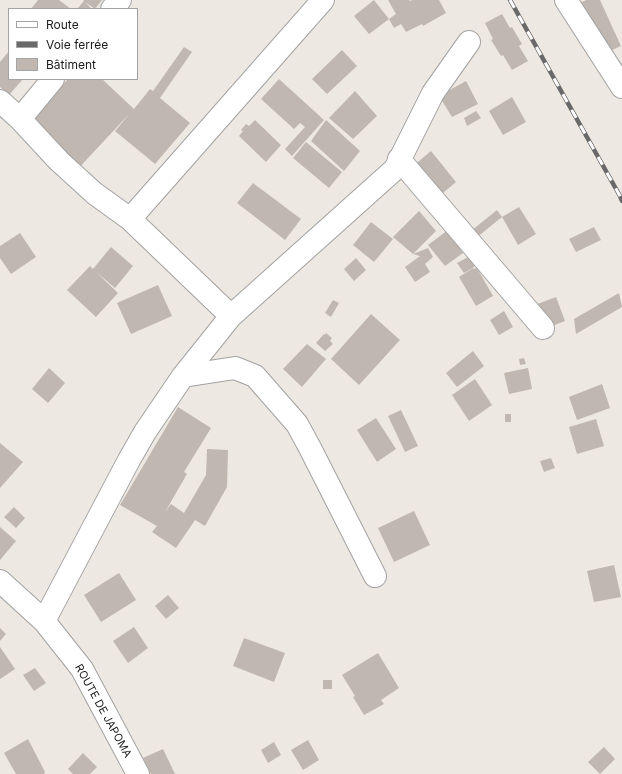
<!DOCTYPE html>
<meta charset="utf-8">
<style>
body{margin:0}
#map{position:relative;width:622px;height:774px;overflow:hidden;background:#ede8e1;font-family:Inter,sans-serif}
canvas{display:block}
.legend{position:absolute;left:8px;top:8px;width:130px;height:72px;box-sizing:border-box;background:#fff;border:1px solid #a4a4a4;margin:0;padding:5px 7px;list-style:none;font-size:12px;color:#1b1b1b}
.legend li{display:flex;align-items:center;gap:8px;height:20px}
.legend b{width:20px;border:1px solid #a4a4a4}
</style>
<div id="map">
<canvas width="622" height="774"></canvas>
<ul class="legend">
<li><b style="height:5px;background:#fff"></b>Route</li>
<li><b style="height:5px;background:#696969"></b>Voie ferrée</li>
<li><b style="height:11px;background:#c1b7b1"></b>Bâtiment</li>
</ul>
</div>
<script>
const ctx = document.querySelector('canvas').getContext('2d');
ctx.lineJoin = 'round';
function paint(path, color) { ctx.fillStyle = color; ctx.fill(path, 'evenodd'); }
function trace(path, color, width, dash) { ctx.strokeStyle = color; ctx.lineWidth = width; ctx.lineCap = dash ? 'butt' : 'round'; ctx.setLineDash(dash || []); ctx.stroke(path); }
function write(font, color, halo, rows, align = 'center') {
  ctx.font = font + ' Inter,sans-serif'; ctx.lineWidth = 3; ctx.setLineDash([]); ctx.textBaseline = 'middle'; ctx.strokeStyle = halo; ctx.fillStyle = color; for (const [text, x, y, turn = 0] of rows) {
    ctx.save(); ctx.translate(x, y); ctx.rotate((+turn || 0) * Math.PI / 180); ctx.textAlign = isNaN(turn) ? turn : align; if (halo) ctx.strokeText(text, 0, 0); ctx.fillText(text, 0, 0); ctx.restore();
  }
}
paint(new Path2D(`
 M38,0H59L71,9H31Z
 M83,0H102L95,9L85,2L92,9H77L84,1Z
 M374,0L389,19L369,34L354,16Z
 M388,0H409L410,1L412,0H439L446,13L423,26L422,24L406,32L401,24L394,28L389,19L396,14Z
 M586,0H600L621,46L599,56L576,5Z
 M502,14L510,28L512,27L519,39L522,44L519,46L528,61L512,70L503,55L501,56L491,40L493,39L485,23Z
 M184,47L192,52L160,98L190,123L155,164L115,131L130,113L76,171L26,124L68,79H102L134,109L150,89L153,91Z
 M342,50L357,66L327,94L312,79Z
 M9,51V79H23L9,95L0,87V62Z
 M279,79L324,120L292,156L285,149L305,127L300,123L294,129L261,99Z
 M466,81L478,104L452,117L439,96Z
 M355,91L377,116L353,139L329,118Z
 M512,97L526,122L503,135L489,111Z
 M476,111L481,118L467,126L464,118Z
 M255,120L281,145L266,162L239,136L243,131L241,130L246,124L249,126Z
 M326,120L360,151L344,171L311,141Z
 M306,142L342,172L329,188L293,158Z
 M431,151L456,182L432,202L407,171Z
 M253,183L301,219L285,240L237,203Z
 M519,207L536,234L518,245L502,217L476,238L471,231L497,210L502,217Z
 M419,211L436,231L413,254L428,248L433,257L425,264L430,272L415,282L405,267L420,256L413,254L393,237Z
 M371,222L393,239L374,262L353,245Z
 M594,227L601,240L576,252L569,239Z
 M448,230L463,253L445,266L428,245Z
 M20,233L36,257L11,274L0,258V246Z
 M111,247L133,266L115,288L95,271L118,293L96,317L67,290L90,266L93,269Z
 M470,256L475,265L474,267L464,273L457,263Z
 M356,258L366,270L354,281L344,269Z
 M473,268L474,269L477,268L493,296L476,306L459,277Z
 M158,285L172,316L131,334L117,303Z
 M619,293L622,307L576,334L574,319Z
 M556,297L565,321L542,330L532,306Z
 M333,300L339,303L331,317L325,313Z
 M504,311L513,327L499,335L490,320Z
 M371,314L400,340L359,385L331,359Z
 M326,333L332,338L330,341L333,344L325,351L316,343L324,334L325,335Z
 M307,344L326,359L302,387L283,369Z
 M473,351L484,366L457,387L446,373Z
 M524,358L526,364L520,365L519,359Z
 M49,368L65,383L48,403L32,389Z
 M528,368L532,389L509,394L504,373Z
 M475,379L492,405L469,421L452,395Z
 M602,384L610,408L577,420L569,397Z
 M178,407L211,428L184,472L187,474L165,512L171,504L184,513L206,475L207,449L228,450L227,487L205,526L195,520L176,548L152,532L157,526L120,505Z
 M401,410L418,446L405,452L388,416Z
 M505,414H511V422H505Z
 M376,418L396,449L377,462L357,430Z
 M596,419L604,446L577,454L569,427Z
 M0,443L23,462L0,488Z
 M551,458L555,468L544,472L540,461Z
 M14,507L25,518L16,528L4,517Z
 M414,511L430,545L394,562L378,528Z
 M0,527L16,541L0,560Z
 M614,565L621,597L594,602L587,571Z
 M119,573L136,600L101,622L84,595Z
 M168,595L179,608L166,619L155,606Z
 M134,627L148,648L128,663L113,641Z
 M0,628L6,634L0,641Z
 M244,638L285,653L274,682L233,666Z
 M0,647L15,669L0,679Z
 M378,653L399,688L381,700L384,704L364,715L353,697L355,696L342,675Z
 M35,668L46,683L34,691L23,675Z
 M323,680H332V689H323Z
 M28,739L45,772L44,774H16L4,753Z
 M308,740L319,760L303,770L291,750Z
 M274,742L281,755L268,763L261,750Z
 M604,747L615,759L600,774L588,762Z
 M163,749L175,774H151L143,758Z
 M83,753L97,767L90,774H73L68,769Z`), '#c1b7b1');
const minor = new Path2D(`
 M566,0L622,87
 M112,9L120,0
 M0,101L20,119L59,161L94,193L130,219L231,316
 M20,119L53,79
 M399,159L543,328
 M130,219L323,0
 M183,376L235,368L255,376L297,424L310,448L375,576
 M0,581L44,621L82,669L138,774
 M44,621L129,460L145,432L183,376L231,316L395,169L433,93L469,42`);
trace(minor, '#a2a2a2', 24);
trace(minor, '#fff', 22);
const rail = new Path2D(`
 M510,0L620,196L622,201`);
trace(rail, '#696969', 4.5);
trace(rail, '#fff', 3, [9]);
write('11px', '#1b1b1b', '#fff', [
 ["ROUTE DE JAPOMA",103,711,61]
]);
</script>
